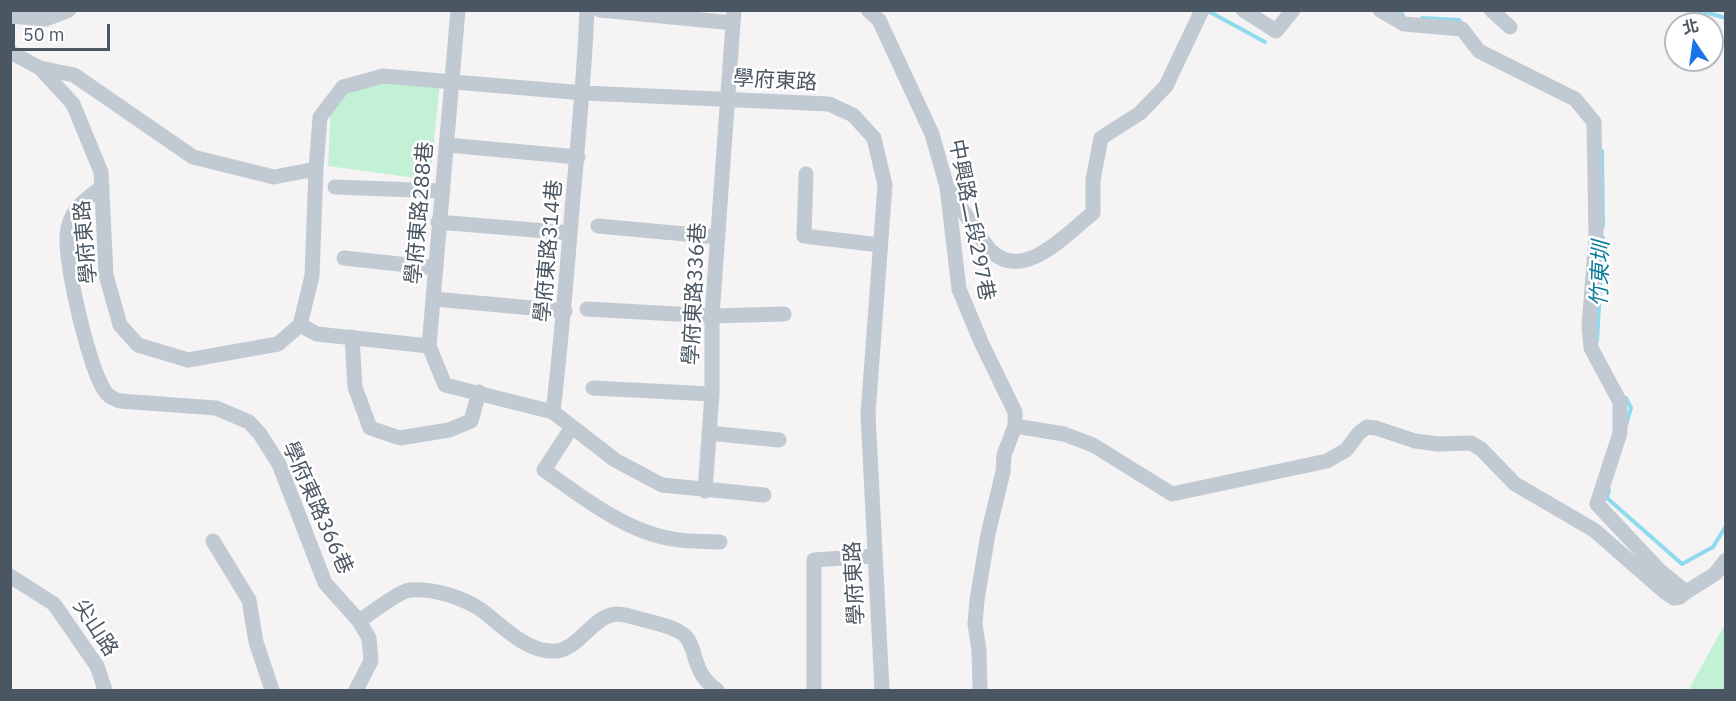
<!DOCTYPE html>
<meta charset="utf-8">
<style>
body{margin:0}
#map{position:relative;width:1736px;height:701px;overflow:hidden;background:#f5f3f3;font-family:"IBM Plex Sans","Noto Sans TC",sans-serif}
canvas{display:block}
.frame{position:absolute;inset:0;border:12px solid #4a5661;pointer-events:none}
.north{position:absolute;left:1664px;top:12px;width:60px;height:60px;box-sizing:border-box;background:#fff;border:2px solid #b7bbc0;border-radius:50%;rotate:347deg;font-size:16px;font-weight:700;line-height:24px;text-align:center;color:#4a5661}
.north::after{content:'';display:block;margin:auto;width:21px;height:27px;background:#1a73e8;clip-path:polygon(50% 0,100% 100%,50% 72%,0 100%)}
.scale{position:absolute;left:12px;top:24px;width:98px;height:27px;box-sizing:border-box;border:3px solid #4a5661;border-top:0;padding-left:8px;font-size:18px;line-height:21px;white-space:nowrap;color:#4a5661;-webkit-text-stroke:4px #fff;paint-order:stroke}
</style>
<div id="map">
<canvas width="1736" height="701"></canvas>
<div class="frame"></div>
<div class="north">北</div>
<div class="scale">50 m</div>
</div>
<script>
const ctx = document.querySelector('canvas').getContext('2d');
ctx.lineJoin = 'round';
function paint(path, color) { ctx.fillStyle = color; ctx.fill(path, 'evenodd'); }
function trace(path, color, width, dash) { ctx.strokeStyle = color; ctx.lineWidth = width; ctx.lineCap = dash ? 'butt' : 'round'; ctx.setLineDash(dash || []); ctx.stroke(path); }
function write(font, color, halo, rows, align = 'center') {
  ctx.font = font + ' "IBM Plex Sans","Noto Sans TC",sans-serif'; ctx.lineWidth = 5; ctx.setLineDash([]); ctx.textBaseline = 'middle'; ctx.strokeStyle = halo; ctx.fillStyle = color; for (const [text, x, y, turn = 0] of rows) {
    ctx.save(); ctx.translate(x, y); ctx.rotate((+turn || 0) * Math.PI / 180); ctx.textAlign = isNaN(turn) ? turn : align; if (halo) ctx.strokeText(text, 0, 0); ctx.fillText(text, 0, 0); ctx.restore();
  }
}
paint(new Path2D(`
 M367,75L440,82L430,180L328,166L331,102Z
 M1725,624V690H1692L1690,687Z`), '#c3f1d5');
trace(new Path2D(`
 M1396,10L1403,15
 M1697,10L1726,18
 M1210,12L1265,42
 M1422,18L1459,20L1463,25
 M1602,151L1603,227
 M1597,341L1603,238
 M1626,398L1631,408L1626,425
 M1609,490L1607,498L1682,564L1713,547L1726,526`), '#90daee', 4);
trace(new Path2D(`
 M458,10L429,346L445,385L553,412L615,460L662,485L764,495
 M600,10L733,23
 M868,10L879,20L932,134L947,187L959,289L981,342L1015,412V426L1004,455L1003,472L988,534L977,600L975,624L979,650L980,690
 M1243,10L1276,31L1293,10
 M1380,10L1404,24L1462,29L1479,51L1575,99L1594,122L1596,237L1589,326L1591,348L1620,402V433L1597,504L1659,570L1686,592L1715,574L1726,560
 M1491,10L1510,27
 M10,16L46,19L69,10
 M10,52L40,68L74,75L193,157L274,177L316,169L312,276L300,325L278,344L188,360L138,345L120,325L106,275L101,172L73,104L40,68
 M447,145L578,157
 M316,169L320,117L343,87L383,76L584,93L829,104L853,115L874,138L885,185L868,414L882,690
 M806,174L804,236L880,245
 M102,187C87,198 72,208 68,228C62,255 88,363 103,388C107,396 112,398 120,401L216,408L249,422L260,434L279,464L325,583L359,621L369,638L371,661L356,690
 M335,187L443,191
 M949,190C962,207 978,237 991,251C1024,283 1067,233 1093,213V180L1101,138L1140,113L1166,86L1202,10
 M438,222L570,233
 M598,226L718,237
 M344,258L436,268
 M434,299L565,311
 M587,309L712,316L784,314
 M300,325L317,334L429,346
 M352,337L355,387L370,428L400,438L449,430L471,421L479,392
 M593,388L712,394
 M553,412C560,353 565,294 570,234C576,159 584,86 587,10
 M1015,426L1064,434L1093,445L1172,494L1327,461L1346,450L1359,433L1367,427L1376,428L1415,441L1438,444L1471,443L1481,449L1515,484L1594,530L1665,592L1674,598L1680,597L1686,592
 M572,427L544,470C582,497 626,532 673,539C688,542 704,541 720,542
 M709,433L779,440
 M705,491L712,394V316L734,10
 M213,541L249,600L256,642L272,690
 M10,576L54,604L97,666L105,690
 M359,621C370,614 399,591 410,590C433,588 461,597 480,609C501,624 526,653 555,651C579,650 593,615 617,614C625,614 636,618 644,620C656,623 672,626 683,634C698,645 690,672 717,690
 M814,690V560L875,556`), '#c1cad2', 15);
write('21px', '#4a5661', '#fff', [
 ["學府東路",775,81,3],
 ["學府東路288巷",420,213,-85],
 ["中興路二段297巷",971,220,79],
 ["學府東路",86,242,-95],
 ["學府東路314巷",549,251,-85],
 ["學府東路336巷",695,294,-87],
 ["學府東路366巷",317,508,66],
 ["學府東路",855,583,-93],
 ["尖山路",95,628,57]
]);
write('italic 22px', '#0c7c9b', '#fff', [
 ["竹東圳",1601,274,-88]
]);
</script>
